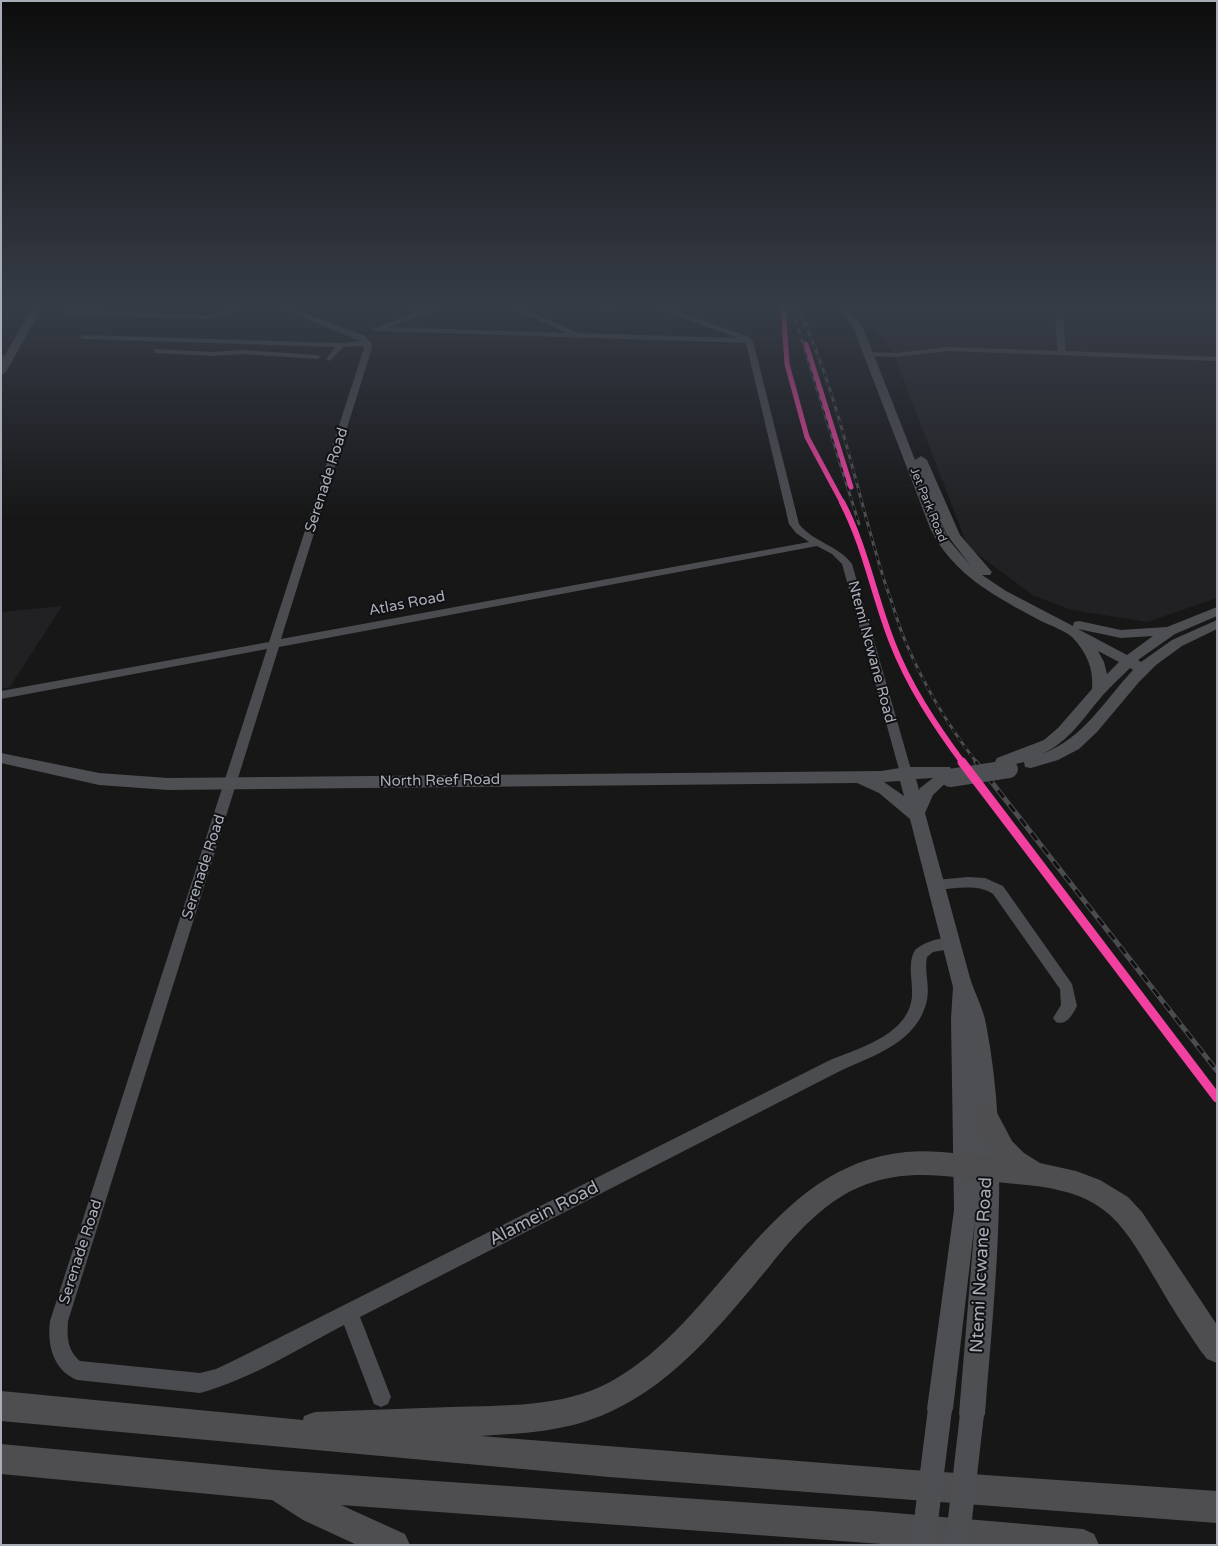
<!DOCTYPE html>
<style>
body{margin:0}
#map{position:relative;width:1218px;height:1546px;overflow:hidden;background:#171717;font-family:"Varela Round",sans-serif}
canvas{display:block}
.frame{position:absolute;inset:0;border:2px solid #a8adb8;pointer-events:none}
</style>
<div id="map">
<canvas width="1218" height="1546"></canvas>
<div class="frame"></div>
</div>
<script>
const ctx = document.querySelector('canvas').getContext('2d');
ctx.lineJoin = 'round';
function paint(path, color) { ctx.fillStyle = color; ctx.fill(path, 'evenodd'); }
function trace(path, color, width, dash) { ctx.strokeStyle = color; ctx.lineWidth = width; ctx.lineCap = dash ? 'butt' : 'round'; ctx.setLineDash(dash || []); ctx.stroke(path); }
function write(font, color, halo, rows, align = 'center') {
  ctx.font = font + ' "Varela Round",sans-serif'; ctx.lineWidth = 4; ctx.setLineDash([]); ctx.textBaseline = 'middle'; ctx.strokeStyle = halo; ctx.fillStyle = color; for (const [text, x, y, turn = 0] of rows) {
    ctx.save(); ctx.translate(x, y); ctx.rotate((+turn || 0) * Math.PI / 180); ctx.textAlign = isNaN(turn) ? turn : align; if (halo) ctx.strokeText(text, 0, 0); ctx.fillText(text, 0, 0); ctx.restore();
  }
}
paint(new Path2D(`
 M855,305H1217V598L1147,622L1072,610L1034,596L968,547L892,350Z
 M62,606L10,687L1,689V612Z`), '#212123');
paint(new Path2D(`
 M237,305H246L230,315L206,319L67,314L63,312L67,310L206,315L225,311Z
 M273,305H282L365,336L371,343L372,348L281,639L809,542L796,533L789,524L746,343L376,331L372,329L417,312L404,305H412L424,310L439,305H448V307L389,327L567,333L506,305H515L578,333L738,338L648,305H658L747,336L753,341L799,524C813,542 838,545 852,564L912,773L906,777L900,773L842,564L832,554L817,546L279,647L68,1321C67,1337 67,1350 80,1361L200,1373L216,1369L239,1358L828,1061C859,1048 909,1035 912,996C913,980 907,964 915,950C926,941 943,935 957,940L959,944L957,948L933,952L927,957C924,971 930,986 927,1000C918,1042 875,1055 840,1071L360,1317L391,1397L388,1404L381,1407L374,1404L344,1325C298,1349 251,1379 200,1393L77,1380C53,1370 47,1345 50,1321L267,649L1,699V691L269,642L364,348L363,346L343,347L330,361L326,359L335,347L83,339L79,337L83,335L341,343L360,341Z
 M598,305L610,307L626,305L610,311L598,308Z
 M1054,305H1062L1066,351L1217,357V361L948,351L896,357L869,356L865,354L869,352L896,353L948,347L1058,351Z
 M154,349L213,352L242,350L317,355L321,357L317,359L242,354L213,356L157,353H154Z
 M1,355L13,357L1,359Z
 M968,877L985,878L1003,886L1072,984L1077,1006C1072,1015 1067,1026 1056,1022L1053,1018L1061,1005L1060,989L993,894C977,883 954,889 935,890L930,889L928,885L930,881L935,880Z`), '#4b4c50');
paint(new Path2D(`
 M34,305H43L6,372L1,375V362Z
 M837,305H846L863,327L915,460L921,456L927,460L960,535L992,572L990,575H982L1006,591L1073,626L1074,622L1079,621L1121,630L1167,627L1217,607V616L1175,634L1138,660L1141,662L1172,640L1217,620V629L1182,646L1156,665L1139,682L1097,732L1079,749L1058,760L1031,768L1025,767L1024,762L1003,767L997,766L995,762L997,758L1044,740L1058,728L1092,689C1094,668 1086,652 1073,638C1068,632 1047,624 1039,620C995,596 953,575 930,528L853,327ZM935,509L947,535L971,566L948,539ZM1078,629L1121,638L1153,636L1127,655ZM1098,651L1119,662L1107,674L1104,662ZM1130,668L1133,670C1104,701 1084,738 1042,754C1069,742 1084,717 1103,695C1111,686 1121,677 1130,668Z
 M1,753L99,773L168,778L881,771L906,767H950L952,771L948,775L950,779L933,795L925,813C940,868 955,923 970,978C975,994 983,1008 986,1024C1011,1152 995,1286 985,1414L981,1423L972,1427L963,1423L959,1414L975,1220L953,1409L949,1418L940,1422L931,1418L927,1409L954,1210L951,1019L953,987L910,819L879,793L857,783L168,790L99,785L1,763ZM933,778L920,788L919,790L916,779ZM900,781L904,796L884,782Z`), '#4d4f52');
paint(new Path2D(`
 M986,1106L995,1109L1012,1141L1024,1153L1040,1163L1076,1171L1100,1180L1128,1197L1142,1212L1217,1325V1363L1207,1359L1200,1350C1185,1328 1170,1305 1157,1282C1143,1259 1130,1234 1111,1216C1080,1187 1036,1186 996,1182C953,1177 911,1168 867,1184C827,1198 795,1234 769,1267C713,1334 658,1405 569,1426C539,1433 510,1434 480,1436L913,1470L1217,1491V1523L609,1477L1,1421V1391L303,1420L304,1416L315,1412C360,1410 405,1409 451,1407C504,1405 562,1408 610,1382C722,1321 768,1165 906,1152C937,1149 965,1155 995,1158L974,1117L977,1109Z
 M1,1444L275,1470L872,1511L1083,1529L1094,1534L1099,1545H896L341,1505L405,1534L410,1545H357L303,1520L272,1500L1,1474Z`), '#4e4e51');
const railFar1 = new Path2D(`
 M783,305L787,364L807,437L854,525L892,642L917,695L934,724L963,763
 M791,305L859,524
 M798,308C840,396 856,493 886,586C893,604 898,625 906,643C924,685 949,727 977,763`);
const rail = new Path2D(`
 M962,762L1217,1098
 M976,762L1217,1071`);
trace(railFar1, '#4b4c4f', 3);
trace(rail, '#4b4c4f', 5);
trace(railFar1, '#111113', 2, [5]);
trace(rail, '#111113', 3, [9]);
trace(new Path2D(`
 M950,778L1009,769`), '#4d4f52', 18);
trace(new Path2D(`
 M923,1545L940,1409
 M957,1545L972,1414`), '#4d4f52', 24);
trace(new Path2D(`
 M783,305L787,364L807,437L843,504
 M806,344L851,487`), '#f240a1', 5);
trace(new Path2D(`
 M842,502C865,546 874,596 892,642C909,686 935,725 963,763`), '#f240a1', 6);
trace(new Path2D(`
 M962,762L1217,1098`), '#f240a1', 9);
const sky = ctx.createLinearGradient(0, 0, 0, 521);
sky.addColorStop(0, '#0d0d0d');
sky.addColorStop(0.59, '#363c47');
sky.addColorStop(1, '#363c4700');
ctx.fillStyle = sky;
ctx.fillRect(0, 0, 1218, 521);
write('12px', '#a8adb8', '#111113', [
 ["Jet Park Road",928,505,68]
]);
write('15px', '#a8adb8', '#111113', [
 ["Serenade Road",327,480,-72],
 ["Atlas Road",407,604,-11],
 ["Ntemi Ncwane Road",871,652,75],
 ["North Reef Road",440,781,-1],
 ["Serenade Road",204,867,-72],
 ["Serenade Road",81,1252,-72]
]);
write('18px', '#a8adb8', '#111113', [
 ["Alamein Road",544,1214,-27],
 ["Ntemi Ncwane Road",982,1265,-87]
]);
</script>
